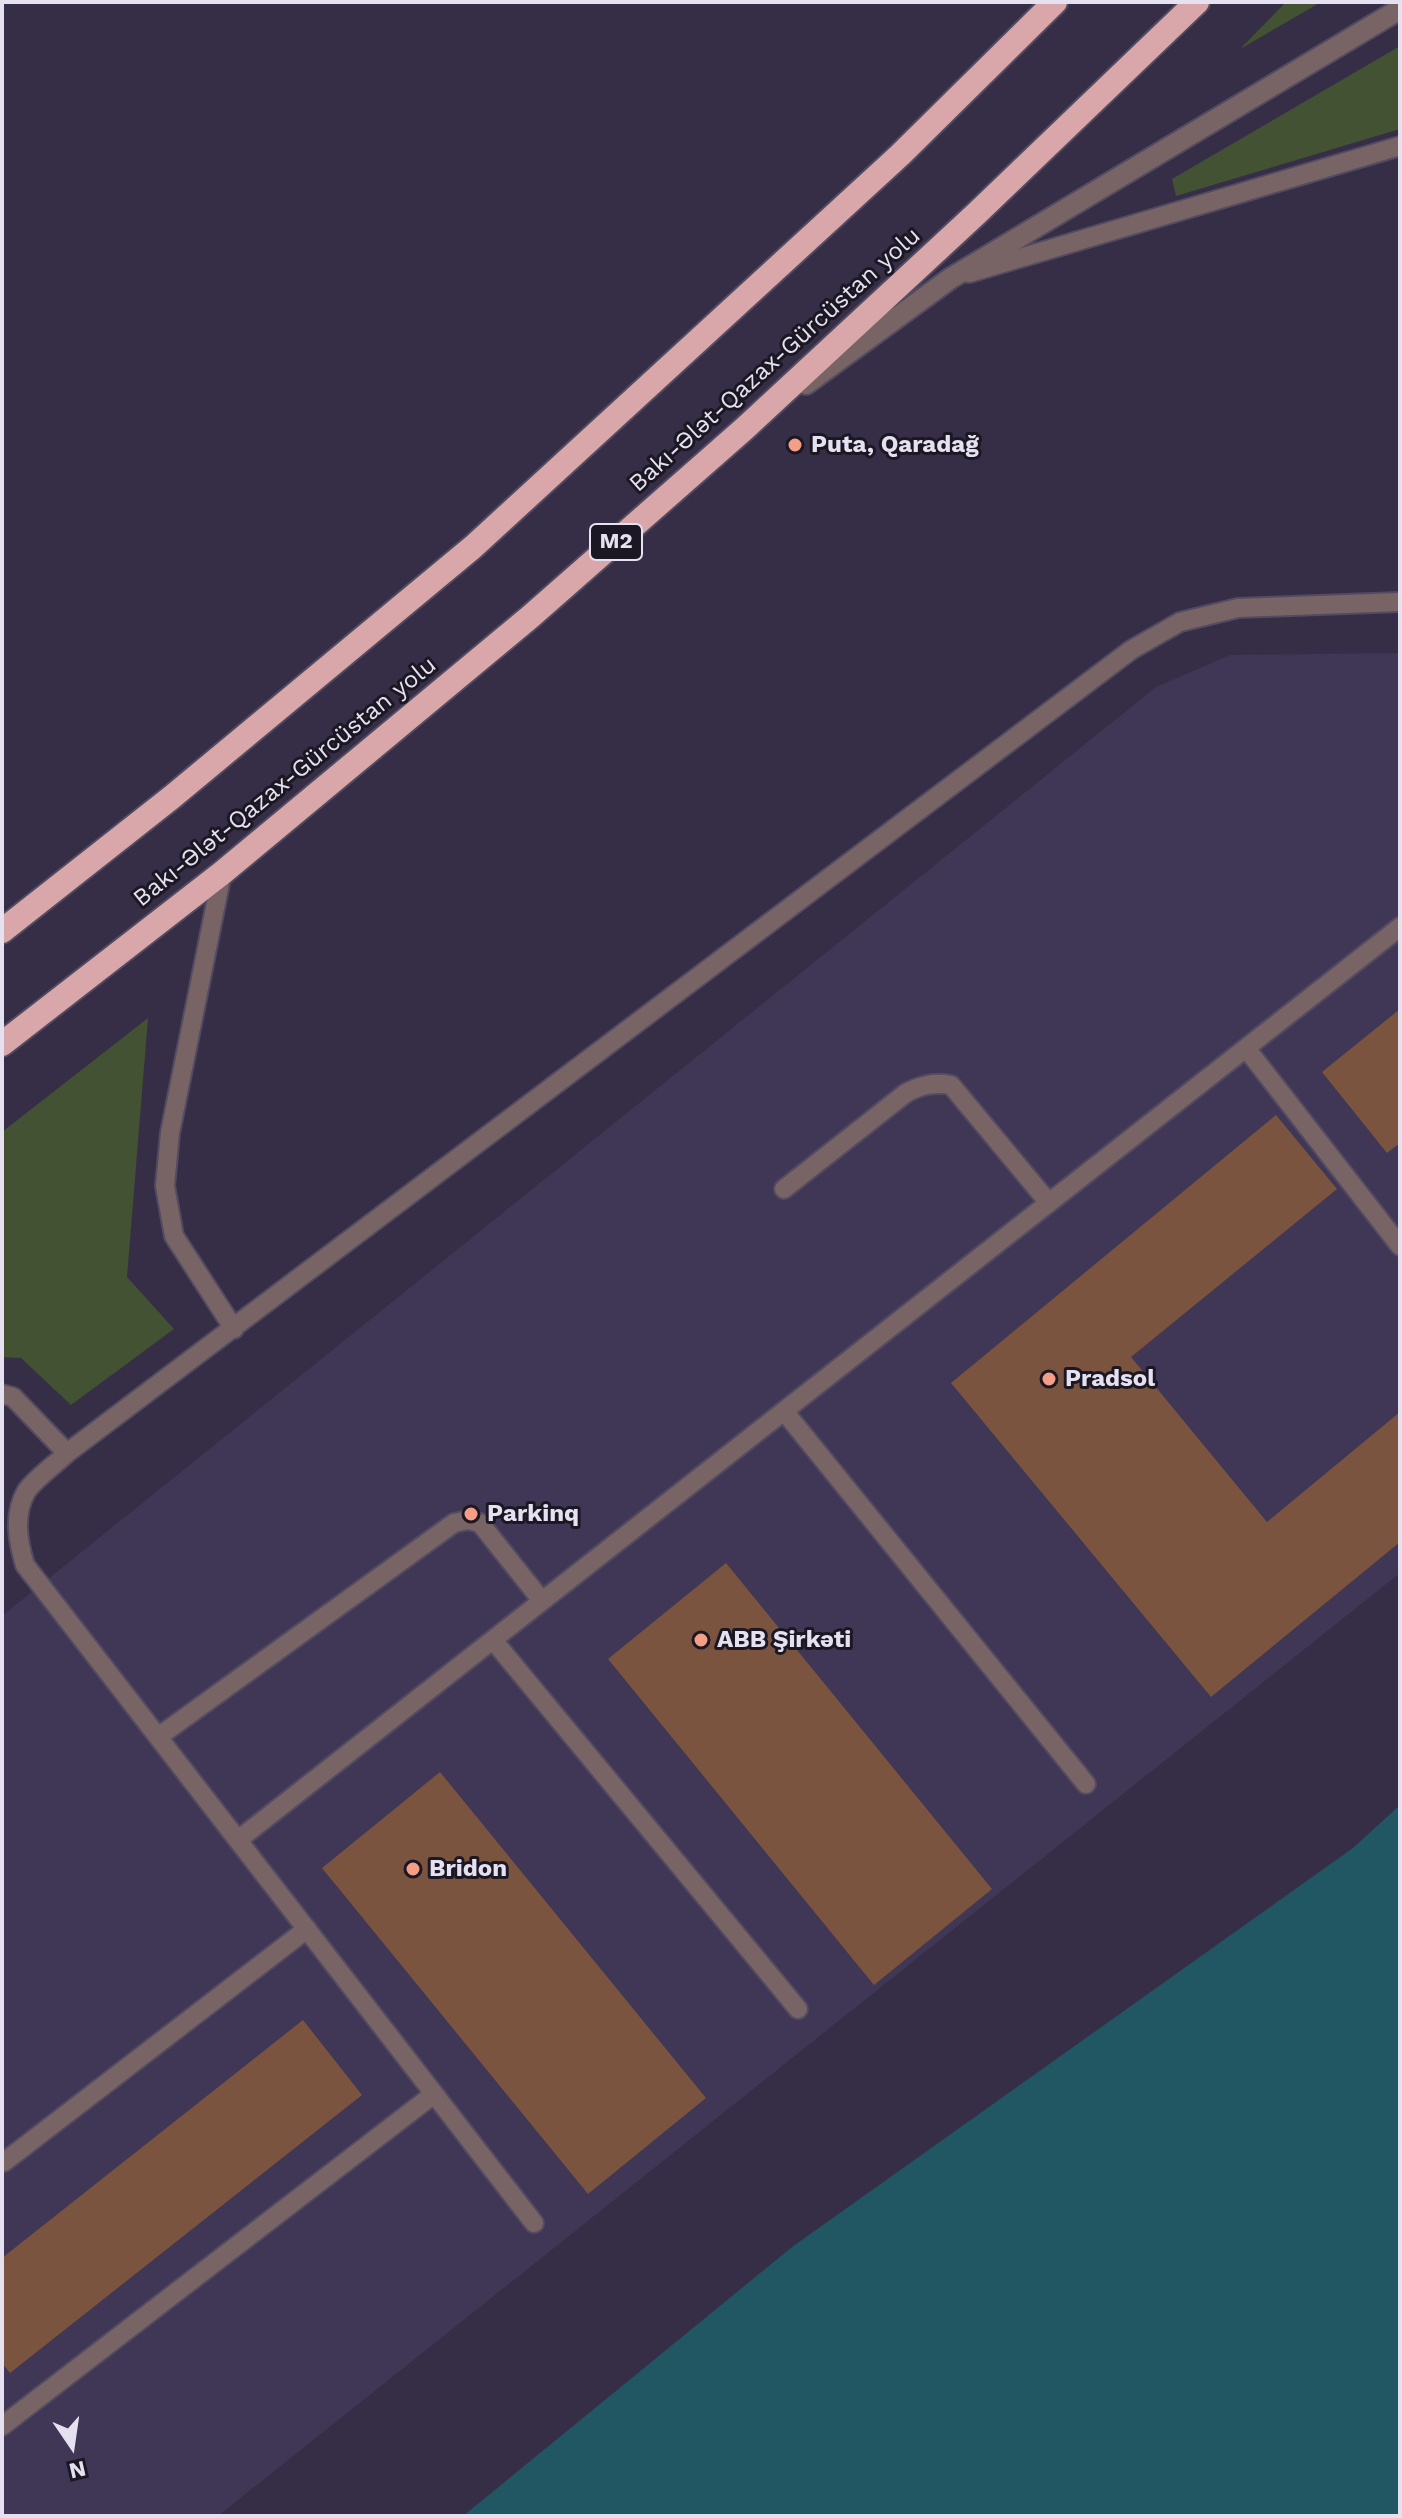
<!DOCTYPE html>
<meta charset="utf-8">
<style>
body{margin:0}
#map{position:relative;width:1402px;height:2518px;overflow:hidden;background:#362e46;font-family:"Work Sans",sans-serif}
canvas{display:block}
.frame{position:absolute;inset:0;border:4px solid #e5e1f1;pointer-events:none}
.north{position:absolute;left:32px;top:2406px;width:80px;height:80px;-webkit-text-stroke:6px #1c1823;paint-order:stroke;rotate:167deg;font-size:22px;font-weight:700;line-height:32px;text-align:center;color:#e5e1f1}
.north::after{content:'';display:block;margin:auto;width:28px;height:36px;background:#e5e1f1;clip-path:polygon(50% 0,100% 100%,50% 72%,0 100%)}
</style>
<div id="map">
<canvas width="1402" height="2518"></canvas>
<div class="frame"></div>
<div class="north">N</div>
</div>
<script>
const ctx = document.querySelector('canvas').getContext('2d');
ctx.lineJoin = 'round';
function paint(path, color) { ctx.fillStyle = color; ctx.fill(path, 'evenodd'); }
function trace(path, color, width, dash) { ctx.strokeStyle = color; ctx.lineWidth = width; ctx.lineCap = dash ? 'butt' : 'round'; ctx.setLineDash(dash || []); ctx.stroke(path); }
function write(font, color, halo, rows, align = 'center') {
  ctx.font = font + ' "Work Sans",sans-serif'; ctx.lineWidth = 6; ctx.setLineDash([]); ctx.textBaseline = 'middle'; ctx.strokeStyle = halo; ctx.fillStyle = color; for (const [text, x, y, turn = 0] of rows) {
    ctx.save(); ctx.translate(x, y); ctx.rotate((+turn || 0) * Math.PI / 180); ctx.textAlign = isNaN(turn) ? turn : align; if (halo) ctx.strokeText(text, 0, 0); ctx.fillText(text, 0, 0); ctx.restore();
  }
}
paint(new Path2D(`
 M1400,653V1573L218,2516H2V1616L1156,687L1230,655Z`), '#403655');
paint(new Path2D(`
 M1286,2H1321L1242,48V47Z
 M1400,46V129L1176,196L1172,179Z
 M148,1018L127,1277L174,1329L71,1405L21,1358L2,1357V1132Z`), '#425232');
paint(new Path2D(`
 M1400,1805V2516H463L792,2247L1353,1848Z`), '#215663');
paint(new Path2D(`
 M1400,1009V1143L1387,1153L1322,1072Z
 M1276,1115L1337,1189L1131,1357L1267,1522L1400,1412V1542L1211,1697L951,1383Z
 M726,1563L992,1889L874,1985L608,1659Z
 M440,1772L706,2098L588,2194L322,1868Z
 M303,2020L362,2095L10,2373L2,2363V2258Z`), '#7a543f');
const service = new Path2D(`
 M969,273L1400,146
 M222,873L170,1133L165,1186L174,1236L234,1329
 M1246,1048L1400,1246
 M784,1189L906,1093C921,1085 934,1082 951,1085L1049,1203
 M2,1394L13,1397L67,1453
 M784,1411L1086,1784
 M493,1640L798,2009
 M158,1737L454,1523L468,1520L480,1523L542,1601
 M238,1840L1400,927
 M4,2162L307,1929
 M534,2223L25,1565C18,1542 13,1515 26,1492C33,1480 56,1464 67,1453L1131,650L1180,622L1238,608L1400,602
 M2,2426L434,2094`);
const tertiary = new Path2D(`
 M806,384L951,278L1400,9`);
const motorway = new Path2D(`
 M2,931L172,797L473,547L900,155L1055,2
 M2,1044L222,873L530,617L744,429L976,214L1197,2`);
trace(service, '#524b61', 22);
trace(tertiary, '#524b61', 24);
trace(motorway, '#524b61', 28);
trace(service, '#796465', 18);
trace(tertiary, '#796465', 20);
trace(motorway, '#d9a7a9', 24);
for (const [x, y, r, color] of [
 [795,445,8,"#f49e87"],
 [1049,1379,8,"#f49e87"],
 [471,1514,8,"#f49e87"],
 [701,1640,8,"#f49e87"],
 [413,1869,8,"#f49e87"]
]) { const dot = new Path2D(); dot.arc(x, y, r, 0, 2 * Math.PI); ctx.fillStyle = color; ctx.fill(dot); trace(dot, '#1c1823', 3); }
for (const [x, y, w] of [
 [616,542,52]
]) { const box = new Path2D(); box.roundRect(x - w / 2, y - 18, w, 36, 6); ctx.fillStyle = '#1c1823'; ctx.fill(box); trace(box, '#e5e1f1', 2); }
write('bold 22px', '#e5e1f1', null, [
 ["M2",616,542]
]);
write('24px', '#e5e1f1', '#1c1823', [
 ["Bakı-Ələt-Qazax-Gürcüstan yolu",775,360,-42],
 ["Bakı-Ələt-Qazax-Gürcüstan yolu",285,782,-39]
]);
write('bold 24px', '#e5e1f1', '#1c1823', [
 ["Puta, Qaradağ",811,445],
 ["Pradsol",1065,1379],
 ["Parkinq",487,1514],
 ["ABB Şirkəti",717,1640],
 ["Bridon",429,1869]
], 'left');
</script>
